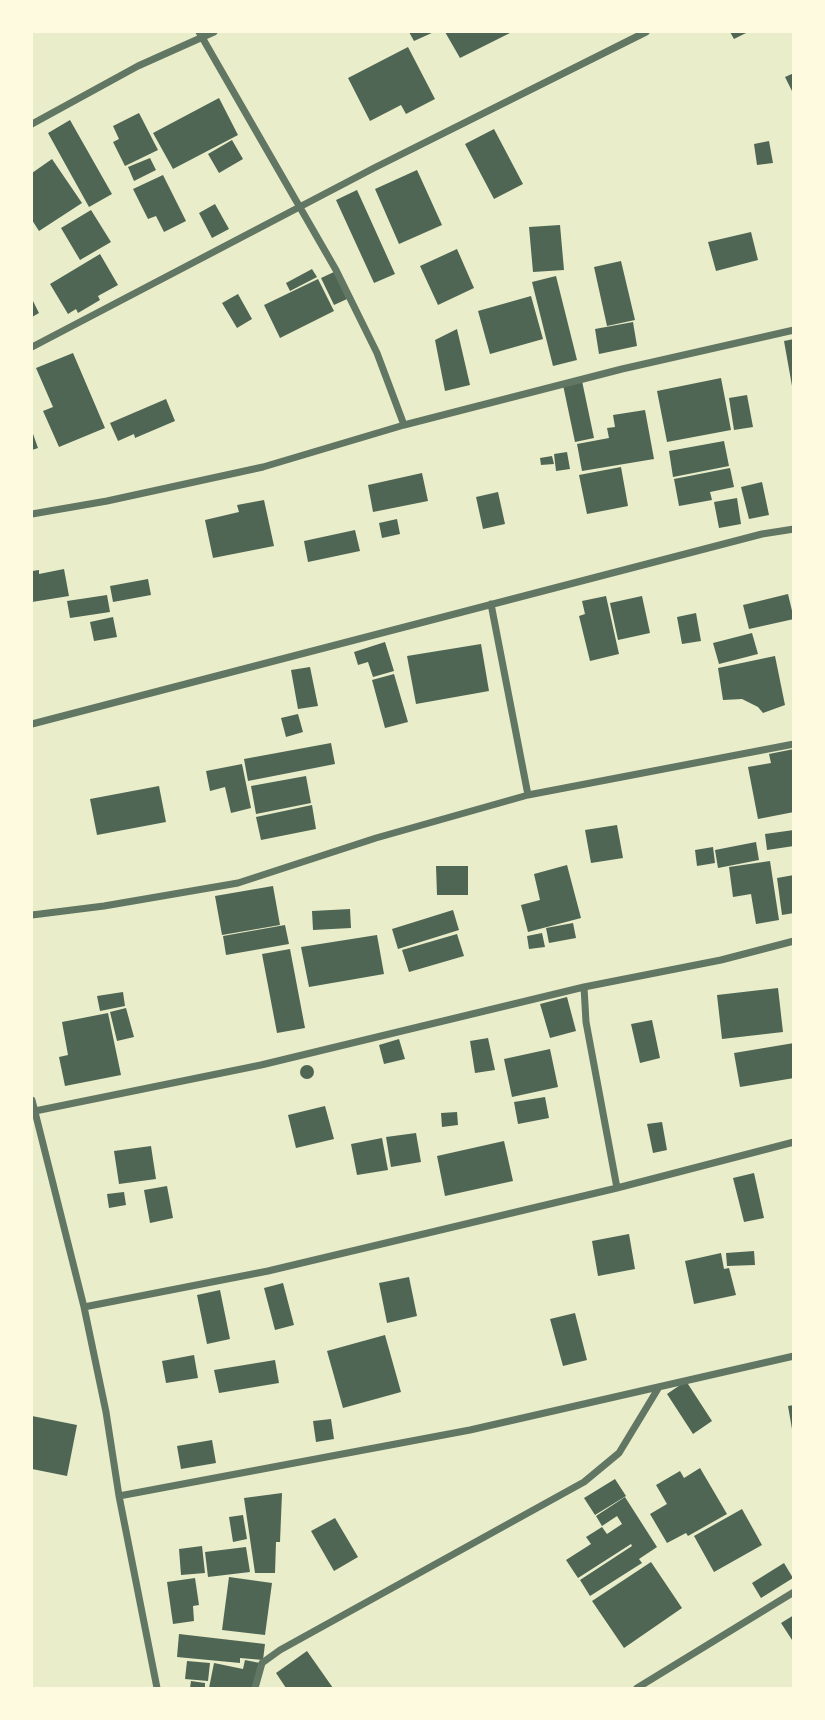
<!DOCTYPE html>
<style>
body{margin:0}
#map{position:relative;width:825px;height:1720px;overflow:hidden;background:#e9edc9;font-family:Ubuntu,sans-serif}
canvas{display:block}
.frame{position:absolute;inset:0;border:33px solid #fefae0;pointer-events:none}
</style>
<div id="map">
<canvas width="825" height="1720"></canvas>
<div class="frame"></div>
</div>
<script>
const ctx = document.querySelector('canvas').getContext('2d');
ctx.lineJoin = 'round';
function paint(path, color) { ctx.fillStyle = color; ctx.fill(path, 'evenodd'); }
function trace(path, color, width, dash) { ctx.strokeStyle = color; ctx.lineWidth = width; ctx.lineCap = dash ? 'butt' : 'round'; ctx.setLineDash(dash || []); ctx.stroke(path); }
paint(new Path2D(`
 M409,32H434L414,41Z
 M445,32H512L460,58Z
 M730,32H748L734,39Z
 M408,47L435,99L406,114L401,105L370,121L348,78Z
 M794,73V95L785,77Z
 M219,98L238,135L173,169L153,133Z
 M139,113L158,150L125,166L113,142L119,139L113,126Z
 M70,120L112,194L89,207L48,133Z
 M494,129L523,184L494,199L465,144Z
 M232,140L243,159L219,173L208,154Z
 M769,141L773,163L757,165L754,144Z
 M150,158L156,170L134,181L128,167Z
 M52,159L82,203L39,231L32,220V173Z
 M417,170L442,225L399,244L375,189Z
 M163,175L186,221L164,232L156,216L148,219L133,189Z
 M357,190L395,274L374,283L336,200Z
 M215,204L229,229L212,238L199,213Z
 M91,210L111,242L80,260L61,228Z
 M560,225L564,270L533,272L529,227Z
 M751,232L758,260L716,271L708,242Z
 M457,249L474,288L438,305L420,266Z
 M100,254L118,285L98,296L100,300L78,313L76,309L68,314L50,284Z
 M621,261L635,320L607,326L594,267Z
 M312,269L317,277L290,291L286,283Z
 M334,272L347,299L334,305L321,278Z
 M556,276L577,360L553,366L532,282Z
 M318,279L334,311L280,338L264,305Z
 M238,294L252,319L237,328L222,303Z
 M531,296L543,339L490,354L478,311Z
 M32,299L39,313L32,317Z
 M633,322L637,346L599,354L595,329Z
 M457,329L470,385L445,391L435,340Z
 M794,339V386H792L784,341Z
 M73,353L105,428L59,447L43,411L53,407L36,368Z
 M721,378L731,430L667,442L657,391Z
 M582,381L594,438L575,442L563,385Z
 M747,395L753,427L734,430L729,398Z
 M166,399L175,421L135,438L134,434L118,441L110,423Z
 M645,410L654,459L582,471L577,444L609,438L607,428L615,427L613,415Z
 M32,431L38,448L32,450Z
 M724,441L729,466L673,477L669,451Z
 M567,452L570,469L556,471L554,454Z
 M552,456L554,464L541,465L540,458Z
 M621,467L628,506L587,514L579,475Z
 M730,468L734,487L710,492L712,500L679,506L674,479Z
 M422,473L428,501L373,512L368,485Z
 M762,482L769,515L749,519L741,487Z
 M498,492L505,524L483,529L476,497Z
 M737,498L741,524L719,528L714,502Z
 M264,500L274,546L213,558L205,520L239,512L237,505Z
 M397,519L400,534L382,538L379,523Z
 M355,530L360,551L308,562L304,541Z
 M64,569L69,596L32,602V571L39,570V574Z
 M148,579L151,595L113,602L110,586Z
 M788,594L794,619L749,629L743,605Z
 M107,595L110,612L70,618L67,601Z
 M606,596L619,654L590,661L579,616L585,614L582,601Z
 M642,596L650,633L618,640L610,603Z
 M696,613L701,641L682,644L677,617Z
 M113,617L117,637L94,641L90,622Z
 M752,633L758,654L719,664L713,643Z
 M385,642L394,671L373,677L368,662L358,665L354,652Z
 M481,644L489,691L416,704L407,656Z
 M775,656L785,705L763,713L758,707L742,699L723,700L718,668Z
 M310,667L318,706L298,709L291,670Z
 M394,674L408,722L385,728L372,680Z
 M298,714L303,732L286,737L281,718Z
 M331,743L335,764L248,781L244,759Z
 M794,749V812L758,819L748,767L771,763L769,754Z
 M242,764L251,808L231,813L225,787L210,791L206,771Z
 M306,776L311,803L256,814L251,786Z
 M159,786L166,822L97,835L90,799Z
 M312,805L316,829L261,840L256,817Z
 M617,825L623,858L591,863L585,830Z
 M794,830V846L767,850L765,834Z
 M756,842L759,860L718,868L715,850Z
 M713,847L715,863L697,866L695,850Z
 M770,861L779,920L756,924L751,894L733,897L729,867Z
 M567,865L581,918L528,932L521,905L540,900L534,874Z
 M436,866H468V895H437Z
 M794,875V913L782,915L777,878Z
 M273,886L280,925L222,935L215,896Z
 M350,909L351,928L313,930L312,911Z
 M453,910L459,930L398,949L392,929Z
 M573,923L576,938L549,943L546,928Z
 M285,925L289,944L226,955L223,936Z
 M542,933L545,947L529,949L527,936Z
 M457,934L464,956L409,972L402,950Z
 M377,935L384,974L309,987L301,947Z
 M290,949L305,1028L277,1033L262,954Z
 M778,988L783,1032L722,1039L717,995Z
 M123,992L125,1006L100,1011L97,996Z
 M567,997L576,1031L550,1038L540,1004Z
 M126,1008L134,1037L117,1041L110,1012Z
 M108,1013L121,1075L65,1086L59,1057L68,1055L62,1022Z
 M652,1020L660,1058L640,1063L631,1024Z
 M488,1038L495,1070L475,1073L470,1041Z
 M399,1039L405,1059L384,1064L379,1045Z
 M794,1043V1078L740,1087L734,1053Z
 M550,1049L558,1087L512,1097L504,1059Z
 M300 1072a7 7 0 1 1 14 0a7 7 0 1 1-14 0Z
 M545,1097L549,1118L518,1124L514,1102Z
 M325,1106L334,1139L296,1148L288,1115Z
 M457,1112L458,1125L442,1127L441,1113Z
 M662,1122L667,1150L653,1153L647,1124Z
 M416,1133L421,1162L391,1167L386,1137Z
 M382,1138L388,1170L357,1175L351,1144Z
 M504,1141L513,1181L445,1196L437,1156Z
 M151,1146L156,1179L119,1184L114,1151Z
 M754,1173L764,1218L744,1222L733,1178Z
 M167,1186L173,1218L150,1223L144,1190Z
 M124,1192L126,1205L109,1208L107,1194Z
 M629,1234L635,1269L598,1276L592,1241Z
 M754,1251L755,1265L727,1266L726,1253Z
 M721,1253L724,1269L729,1268L736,1295L694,1304L685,1261Z
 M409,1277L417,1316L387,1323L379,1283Z
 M283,1283L294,1325L275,1330L264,1288Z
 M220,1290L230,1339L207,1344L197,1295Z
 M575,1313L587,1360L563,1366L550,1319Z
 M385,1335L401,1392L343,1408L327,1351Z
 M194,1355L198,1378L166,1383L162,1361Z
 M275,1360L279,1383L219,1393L214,1370Z
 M686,1381L712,1421L693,1434L667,1394Z
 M794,1405V1429H792L788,1406Z
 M32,1416L77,1425L67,1476L32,1469Z
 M331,1419L334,1439L316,1442L313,1421Z
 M212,1440L216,1463L181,1469L177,1446Z
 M700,1468L727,1514L688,1536L686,1533L667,1543L650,1514L667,1504L656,1485L680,1471L684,1478Z
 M615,1479L626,1496L595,1515L584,1498Z
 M282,1493L280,1542H276L275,1573H255L244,1498Z
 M625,1497L657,1547L639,1559L642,1563L590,1596L580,1580L632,1546L631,1544L578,1578L566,1560L591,1544L586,1537L602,1527L607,1534L622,1524L617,1516L602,1526L596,1516Z
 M742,1509L762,1545L714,1572L694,1536Z
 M243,1515L247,1539L233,1542L229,1517Z
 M335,1518L358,1557L334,1571L311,1531Z
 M202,1546L205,1573L181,1575L179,1549Z
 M246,1547L250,1572L208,1577L205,1552Z
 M651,1562L682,1608L624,1648L592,1601Z
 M784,1563L793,1578L761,1598L752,1583Z
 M229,1577L272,1583L265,1635L222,1630Z
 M195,1578L199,1605L193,1606L194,1621L173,1624L167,1582Z
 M794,1615V1643L781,1623Z
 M179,1634L265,1644L263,1660L240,1658V1663L177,1657Z
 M307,1651L333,1688H286L276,1673Z
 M245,1660L260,1663L255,1688H209L214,1663L243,1669Z
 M187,1661L210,1663L208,1681L185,1679Z
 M191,1681L205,1683V1688H190Z`), '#4f6655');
trace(new Path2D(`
 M199,32L336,270L377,353L404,425
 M32,124L138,66L214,32
 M32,347L374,168L646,32
 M32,514L107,501L263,467L404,425L622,369L794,330
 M491,604L528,795
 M32,724L762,534L794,529
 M32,915L104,906L238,883L376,838L528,795L794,744
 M584,987L586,1022L617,1188
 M32,1100L84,1307L106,1412L119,1496L157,1688
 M35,1111L261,1065L584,987L721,960L794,941
 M84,1307L268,1271L617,1188L794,1142
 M119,1496L470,1430L794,1356
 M255,1688L262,1663L280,1650L584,1482L619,1453L659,1387
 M637,1688L794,1592`), '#617663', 7);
</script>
